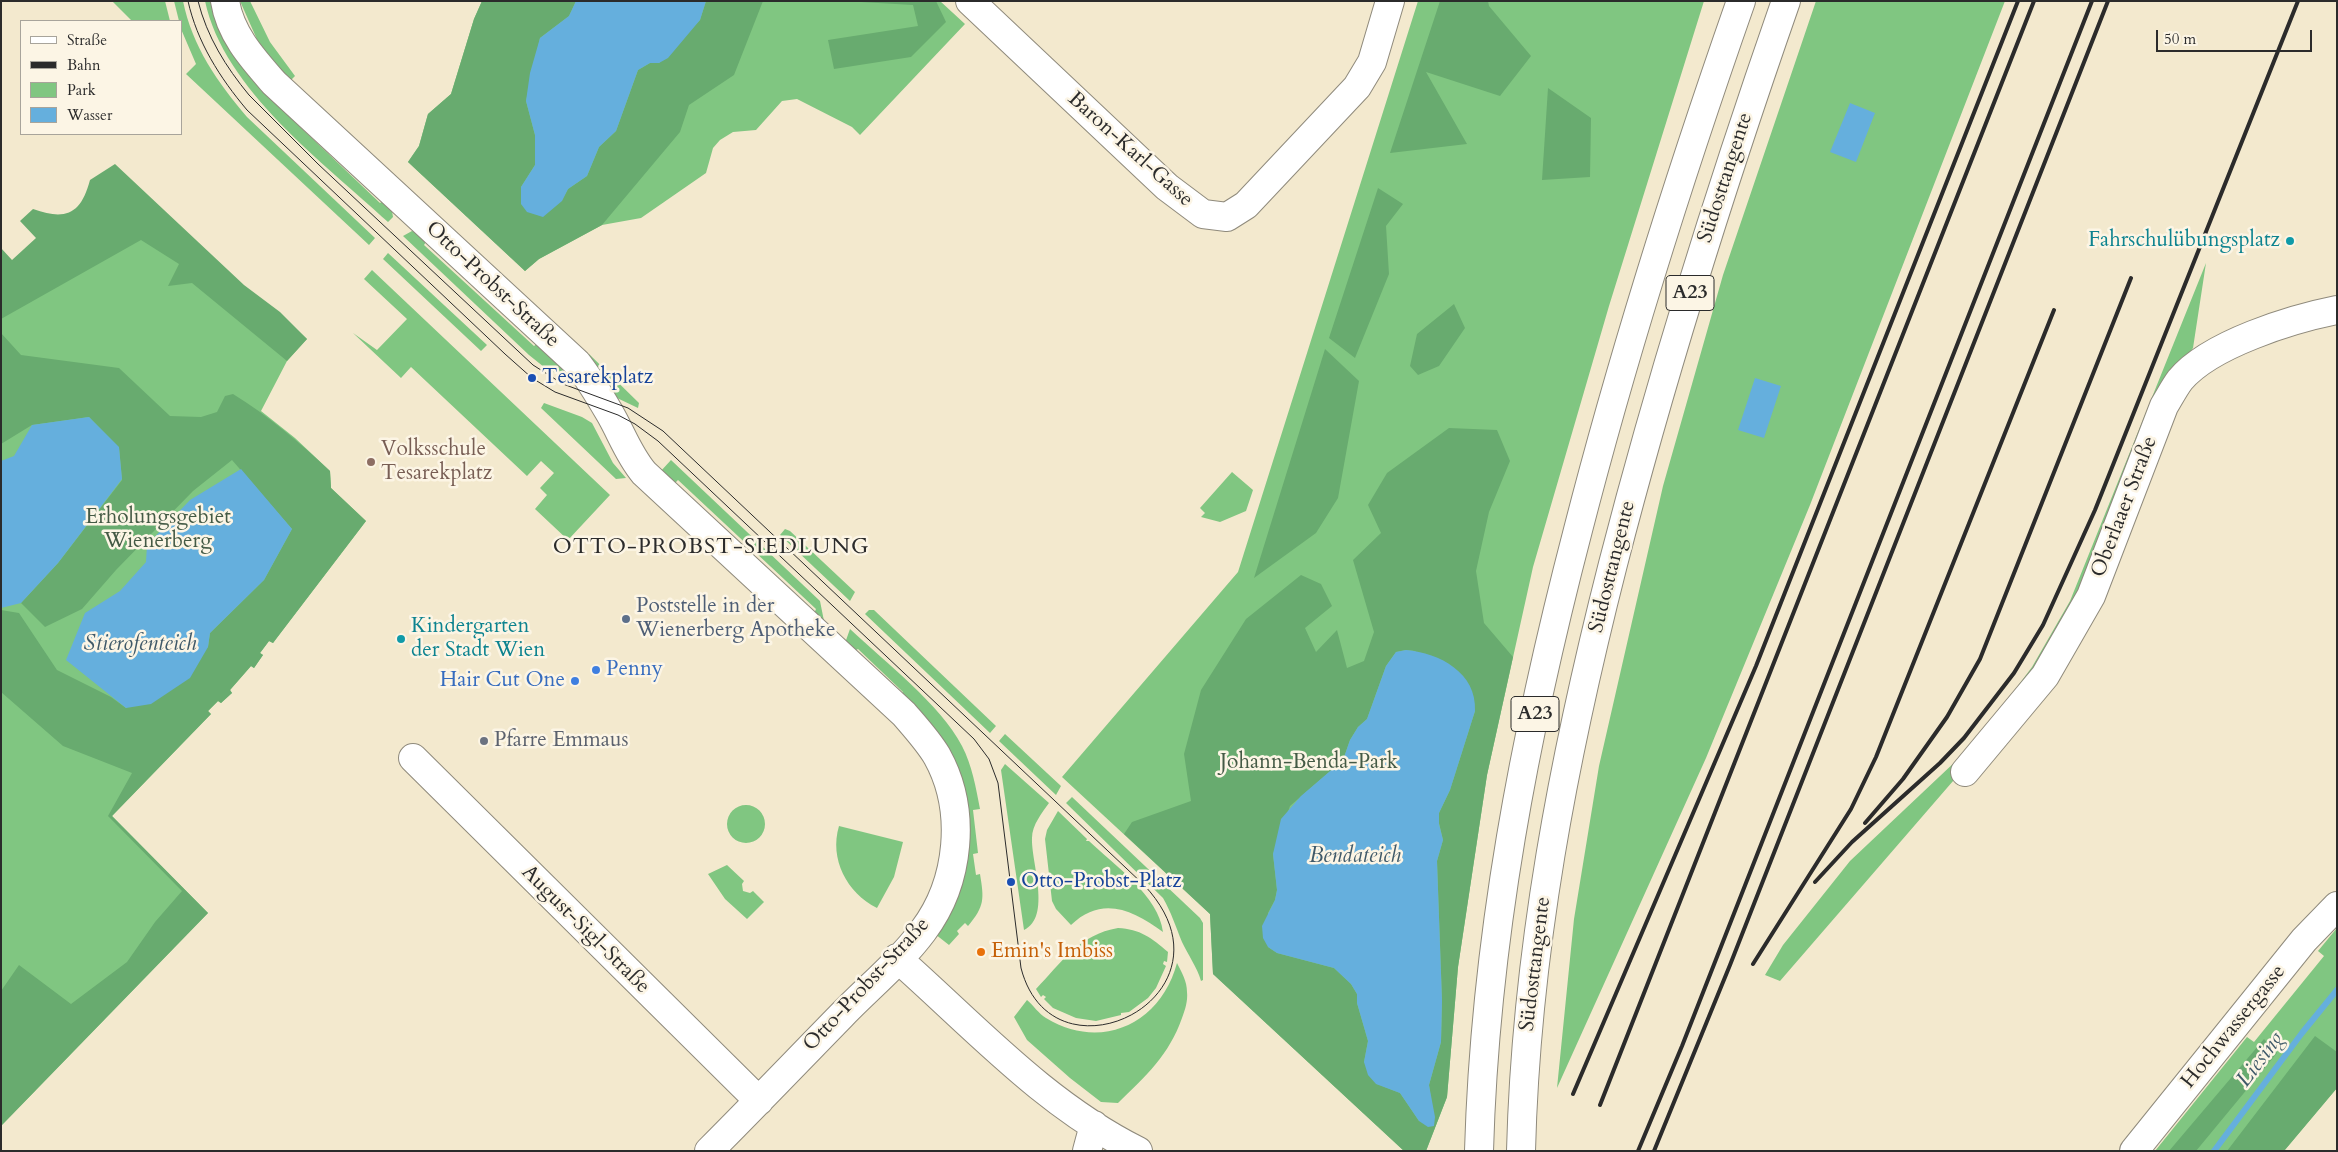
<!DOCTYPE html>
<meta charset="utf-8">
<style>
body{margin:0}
#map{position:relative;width:2338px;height:1152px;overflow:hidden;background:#f3e9ce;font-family:Cardo,serif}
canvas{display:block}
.frame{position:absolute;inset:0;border:2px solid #2b2b2b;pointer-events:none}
.legend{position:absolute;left:20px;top:20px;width:162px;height:115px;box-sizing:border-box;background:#fcf5e5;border:1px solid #a8a49b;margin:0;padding:6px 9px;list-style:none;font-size:15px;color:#2b2b2b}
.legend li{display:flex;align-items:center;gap:10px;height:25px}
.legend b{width:25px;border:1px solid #a8a49b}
.scale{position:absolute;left:2156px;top:30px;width:156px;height:22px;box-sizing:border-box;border:2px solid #2b2b2b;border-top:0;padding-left:6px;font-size:15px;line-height:18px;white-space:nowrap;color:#2b2b2b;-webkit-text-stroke:4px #fcf5e5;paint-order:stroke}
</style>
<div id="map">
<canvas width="2338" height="1152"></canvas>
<div class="frame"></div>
<ul class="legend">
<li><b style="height:6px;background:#fff"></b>Straße</li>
<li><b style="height:6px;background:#2b2b2b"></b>Bahn</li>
<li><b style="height:14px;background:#80c681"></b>Park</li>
<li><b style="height:14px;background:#65afdd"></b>Wasser</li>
</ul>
<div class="scale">50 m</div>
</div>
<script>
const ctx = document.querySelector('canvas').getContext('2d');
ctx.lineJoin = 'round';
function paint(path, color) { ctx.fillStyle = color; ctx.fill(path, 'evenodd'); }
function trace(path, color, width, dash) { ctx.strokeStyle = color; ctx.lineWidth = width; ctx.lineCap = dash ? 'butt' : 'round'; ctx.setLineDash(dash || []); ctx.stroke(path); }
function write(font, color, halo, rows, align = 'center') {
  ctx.font = font + ' Cardo,serif'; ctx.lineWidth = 5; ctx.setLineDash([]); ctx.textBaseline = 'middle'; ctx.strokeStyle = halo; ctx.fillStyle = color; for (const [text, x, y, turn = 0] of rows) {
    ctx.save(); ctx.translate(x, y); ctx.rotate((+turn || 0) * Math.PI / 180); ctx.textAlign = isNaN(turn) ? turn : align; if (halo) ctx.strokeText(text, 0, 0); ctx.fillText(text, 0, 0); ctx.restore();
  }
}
paint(new Path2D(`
 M112,1H165L170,21H132Z
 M174,1H183C192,46 218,83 247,117L375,238L369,245L186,74L196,64L181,29V21H179Z
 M205,1H217L274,102L380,203L385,200L391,205L393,217L388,222C324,163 224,90 205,1Z
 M240,1H250L270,42L295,76L290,81L259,44Z
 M482,1H940L965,24L860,135L852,127L797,99L782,101L756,130L733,132L720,140L713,148L706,173L641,218L602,225L539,259L525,271L408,162L419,146L428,114L451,94L474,19Z
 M1418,1H1704L1609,306L1533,567L1487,775L1458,967L1447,1097L1426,1151H1404L1213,974L1210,914L1062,777L1238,572Z
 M1816,1H2005L1810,505L1706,758L1557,1088L1574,919L1599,766L1663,486L1723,275Z
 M99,194C171,239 246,280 307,339L287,361L261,411L295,438L330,471L331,488L366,521L276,639L273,643L269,641L260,653L263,655L254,668L251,666L230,690L232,693L221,703L218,701L208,711L211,714L112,816L208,913L1,1126V292Z
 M412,231L422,234L427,240L424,245L534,346L538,343L576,378L572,382L544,367L529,355L403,236Z
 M388,253L487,345L481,351L383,259Z
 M2206,263L2193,348L2162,393L2080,603L1966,766L1780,981L1765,975L1783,945L1850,861L1975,743L2032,667L2070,601Z
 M372,270L610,495L568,540L535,509L547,495L540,488L554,473L541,461L527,476L411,367L401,378L353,333L377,350L407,319L364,279Z
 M589,354L639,403L638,408L617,398L602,376L586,360Z
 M544,403L582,417L592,423L613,463L626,478L616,479L541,408Z
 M671,460L820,601L824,621L813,616L816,609L678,480L675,483L670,482L660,472Z
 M1232,472L1253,490L1246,511L1220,522L1201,517L1205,513L1200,508Z
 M785,529L790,531L855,592L850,601L780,535Z
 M869,610H874L996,726L990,733L865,614Z
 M850,629C885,662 941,705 962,746C972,765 976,788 980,809L973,810L978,853L973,854L976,875L980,874C984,899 985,906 968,926L965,923L957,931L959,934L949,945L935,934L966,841L901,697L903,692L858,649L853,652L845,643Z
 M1005,734L1061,786L1056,795L999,741Z
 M1005,764L1049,803C1042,813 1032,825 1032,838C1031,862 1052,917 1024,930L1001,770Z
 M1072,797L1200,918L1203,923V980L1201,981C1197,967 1188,955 1182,942C1176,927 1171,912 1163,898L1066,803Z
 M727 824a19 19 0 1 1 38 0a19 19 0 1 1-38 0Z
 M1058,811L1087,839L1086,841H1089C1114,865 1159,896 1163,932C1133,910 1102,895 1071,925L1056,909L1052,901L1045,839L1047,830Z
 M839,826L903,842L894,877L877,908C847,893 829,859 839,826Z
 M727,865L744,881L742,884L743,891L750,893L753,891L764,902L747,919L725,899L708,874Z
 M1118,928C1140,929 1152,938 1168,952L1167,962L1164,961L1163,964L1166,966L1156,988L1148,998L1129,1012L1121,1013V1015L1096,1021L1076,1018L1053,1008L1044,999L1046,997L1043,995L1041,997L1036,989C1061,963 1080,934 1118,928Z
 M2337,928V1088L2284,1151H2155L2247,1037L2254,1042L2324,956L2318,951Z
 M1177,963C1182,973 1187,981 1187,992C1188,1001 1185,1010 1182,1018C1169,1055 1146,1076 1118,1103L1101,1102L1070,1078L1027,1040L1014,1017L1027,1000C1033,1005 1039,1014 1046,1018C1102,1052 1161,1023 1177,963Z`), '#80c681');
paint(new Path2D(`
 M482,1H576L569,16L540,38L526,101L535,135V165L521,187L561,201L568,189L587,176L599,147L616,131L638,70L650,63H659L700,20L706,1H763L734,75L689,105L680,132L602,225L539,259L525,271L408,162L419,146L428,114L451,94L474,19Z
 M843,1H936L946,22L911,57L834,69L828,40L918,26L913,5Z
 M1440,1H1488L1489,6L1531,56L1500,96L1426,72L1467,144L1390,153Z
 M1548,88L1591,118L1590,177L1542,180Z
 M115,164L244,285L280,312L307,339L287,361L192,283L168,286L179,264L141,240L1,319V248L12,260L36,238L20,221L33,209C66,221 81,214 90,180Z
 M1378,188L1403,204L1386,226L1389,274L1355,358L1329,338Z
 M1454,304L1465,328L1439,366L1418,375L1410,366L1417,334Z
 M1,333L21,355L119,368L170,416L201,417L217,412L225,396L233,394C269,416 299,442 330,471L331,488L366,521L276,639L273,643L269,641L260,653L263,655L254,668L251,666L230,690L232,693L221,703L218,701L208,711L211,714L112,816L208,913L1,1126V991L19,965L71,1004L127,962L155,922L182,891L108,816L132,773L63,746L1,692V610L19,613L57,670L111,697L126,708L208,647L210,633L264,580L292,529L232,460L193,491L116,570L82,609L45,627L21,603L58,563L122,480L119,448L89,417L32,425L1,444Z
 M1325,349L1359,381L1338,498L1316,533L1254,578Z
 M1449,428L1497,430L1510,461L1489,512L1476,571L1484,623L1513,657L1487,775L1458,967L1447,1097L1426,1151H1404L1213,974L1210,914L1124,834L1132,822L1191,801L1184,754L1201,690L1246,619L1301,575L1321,584L1332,606L1305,628L1316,652L1337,630L1347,668L1364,661L1374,632L1353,560L1381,533L1368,505L1387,473ZM1406,650L1415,651L1475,711L1450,790L1439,813V823L1443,840L1437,861L1442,1001L1441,1042L1429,1085L1431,1099L1419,1121L1400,1093L1377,1084L1364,1062L1368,1041L1357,1003V994L1351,984L1334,968L1277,953L1268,947V913L1275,900L1277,890L1273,854L1290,806L1343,760L1350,740L1358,727L1367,719L1386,666L1396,652Z
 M2315,1036L2337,1052V1088L2284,1151H2227Z
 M2264,1039L2277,1053L2196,1151H2169Z`), '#68ab6f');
paint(new Path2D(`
 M576,1H706L700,20L668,58L659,63H650L638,70L616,131L599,147L587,176L568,189L562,201L543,217L527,212L521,204V187L535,165V135L526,101L530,73L540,38L569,16Z
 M1850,103L1875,113L1856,162L1830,152Z
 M1755,378L1781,386L1764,438L1738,430Z
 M89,417L119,447L122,479L58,563L21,603L1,608V461L14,456L32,425Z
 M241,469L292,529L264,580L210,633L208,647L190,678L151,704L126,708L66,660L85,613L120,591L146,562L147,545L190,500Z
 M1406,650C1440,653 1477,673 1475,711L1450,790L1439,813V824L1443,840L1437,861L1442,1001L1441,1042L1429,1085L1435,1117L1434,1126L1428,1127L1419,1121L1400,1093L1376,1084L1368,1075L1364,1062L1368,1041L1357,1003V994L1351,984L1334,968L1277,953L1268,947L1263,938L1262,926L1275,900L1277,890L1273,854L1281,819L1301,796L1343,760L1350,740L1358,727L1367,719L1386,666L1396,652Z`), '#65afdd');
trace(new Path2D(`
 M2214,1151L2302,1033L2337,990`), '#65afdd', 6);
const minor = new Path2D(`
 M225,1C230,34 253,59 274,83L577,363C589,378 599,395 609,412C621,432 628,454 644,473L904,714C916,728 928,741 937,756C967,810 960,882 923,931C900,962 868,988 841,1016C797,1061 754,1106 709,1151
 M970,1L1167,187L1203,214L1227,217L1246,205L1357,87L1372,62L1390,1
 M413,758L759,1101
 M1965,772L2045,676L2091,596L2164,406C2169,398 2174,388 2180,380C2210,344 2292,319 2337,310
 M897,958C975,1027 1044,1104 1138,1151
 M1087,1151L1094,1125
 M2134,1151L2304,940L2337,906`);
const highway = new Path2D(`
 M1479,1151C1485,940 1525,733 1578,530C1624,351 1680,175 1741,1
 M1521,1151C1526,952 1564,756 1613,564C1662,374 1721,187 1786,1`);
trace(minor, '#8f8a7c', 30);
trace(highway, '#8f8a7c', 30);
trace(minor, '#fff', 28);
trace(highway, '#fff', 28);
trace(new Path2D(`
 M188,1C197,42 220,78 247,110L505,354L532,378L555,392L618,415L635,424L658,441L974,739L989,759L998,783L1021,968C1053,1092 1247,994 1144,885L663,431L628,408L563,384L533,365L318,164L249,95C226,67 207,37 198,1`), '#2b2b2b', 1);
trace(new Path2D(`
 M1865,823L1903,779L1947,717L1980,659L2131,278
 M1815,882L1852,842L1940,763L1964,738L2014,673L2043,625L2095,510L2298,1
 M1753,964L1851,809L1876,757L2054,310
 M1573,1094L1756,666L2018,1
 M1600,1105L2034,1
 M1638,1151L1682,1046L2092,1
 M1654,1151L1730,965L2108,1`), '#2b2b2b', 4);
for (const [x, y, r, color] of [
 [2290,241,5,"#0f9aa8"],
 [532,378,5,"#1a4fb4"],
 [371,462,5,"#8d6e63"],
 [626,619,5,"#5c6f8a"],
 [401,639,5,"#0f9aa8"],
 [596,670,5,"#3f7fe0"],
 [575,681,5,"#3f7fe0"],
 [484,741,5,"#6b7280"],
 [1011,882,5,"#1a4fb4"],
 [981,952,5,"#e8710a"]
]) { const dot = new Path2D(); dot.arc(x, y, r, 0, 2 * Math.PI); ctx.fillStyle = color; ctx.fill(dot); trace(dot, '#fcf5e5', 2); }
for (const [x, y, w] of [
 [1690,293,48],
 [1535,714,48]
]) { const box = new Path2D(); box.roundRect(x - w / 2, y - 17.5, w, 35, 4); ctx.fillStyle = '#fcf5e5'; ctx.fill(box); trace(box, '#2b2b2b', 1); }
write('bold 20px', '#2b2b2b', null, [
 ["A23",1690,293],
 ["A23",1535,714]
]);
write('21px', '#2b2b2b', '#fcf5e5', [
 ["Baron-Karl-Gasse",1130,150,42],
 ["Südosttangente",1726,178,-72],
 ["Otto-Probst-Straße",492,285,43],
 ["Oberlaaer Straße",2125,507,-69],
 ["Südosttangente",1613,567,-76],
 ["August-Sigl-Straße",585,930,45],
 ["Südosttangente",1536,964,-83],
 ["Otto-Probst-Straße",867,985,-47],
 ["Hochwassergasse",2234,1027,-51]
]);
write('21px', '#0d838f', '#fcf5e5', [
 ["Fahrschulübungsplatz",2280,241],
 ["Kindergarten",411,627,"left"],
 ["der Stadt Wien",411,651,"left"]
], 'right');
write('21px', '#164399', '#fcf5e5', [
 ["Tesarekplatz",542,378],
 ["Otto-Probst-Platz",1021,882]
], 'left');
write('21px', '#785e54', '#fcf5e5', [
 ["Volksschule",381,450],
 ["Tesarekplatz",381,474]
], 'left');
write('21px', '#445a45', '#fcf5e5', [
 ["Erholungsgebiet",158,518],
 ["Wienerberg",158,542],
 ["Johann-Benda-Park",1309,763]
]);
write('21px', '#4e5e75', '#fcf5e5', [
 ["Poststelle in der",636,607],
 ["Wienerberg Apotheke",636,631]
], 'left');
write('21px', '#366cbe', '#fcf5e5', [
 ["Penny",606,670],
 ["Hair Cut One",565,681,"right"]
], 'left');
write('21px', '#5b616d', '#fcf5e5', [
 ["Pfarre Emmaus",494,741]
], 'left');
write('21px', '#c56008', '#fcf5e5', [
 ["Emin's Imbiss",991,952]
], 'left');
ctx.letterSpacing = '1px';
write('22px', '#2b2b2b', '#fcf5e5', [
 ["OTTO-PROBST-SIEDLUNG",711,548]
]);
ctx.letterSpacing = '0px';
write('italic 22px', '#3f5969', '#fcf5e5', [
 ["Stierofenteich",140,645],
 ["Bendateich",1355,857],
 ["Liesing",2261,1060,-53]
]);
</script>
